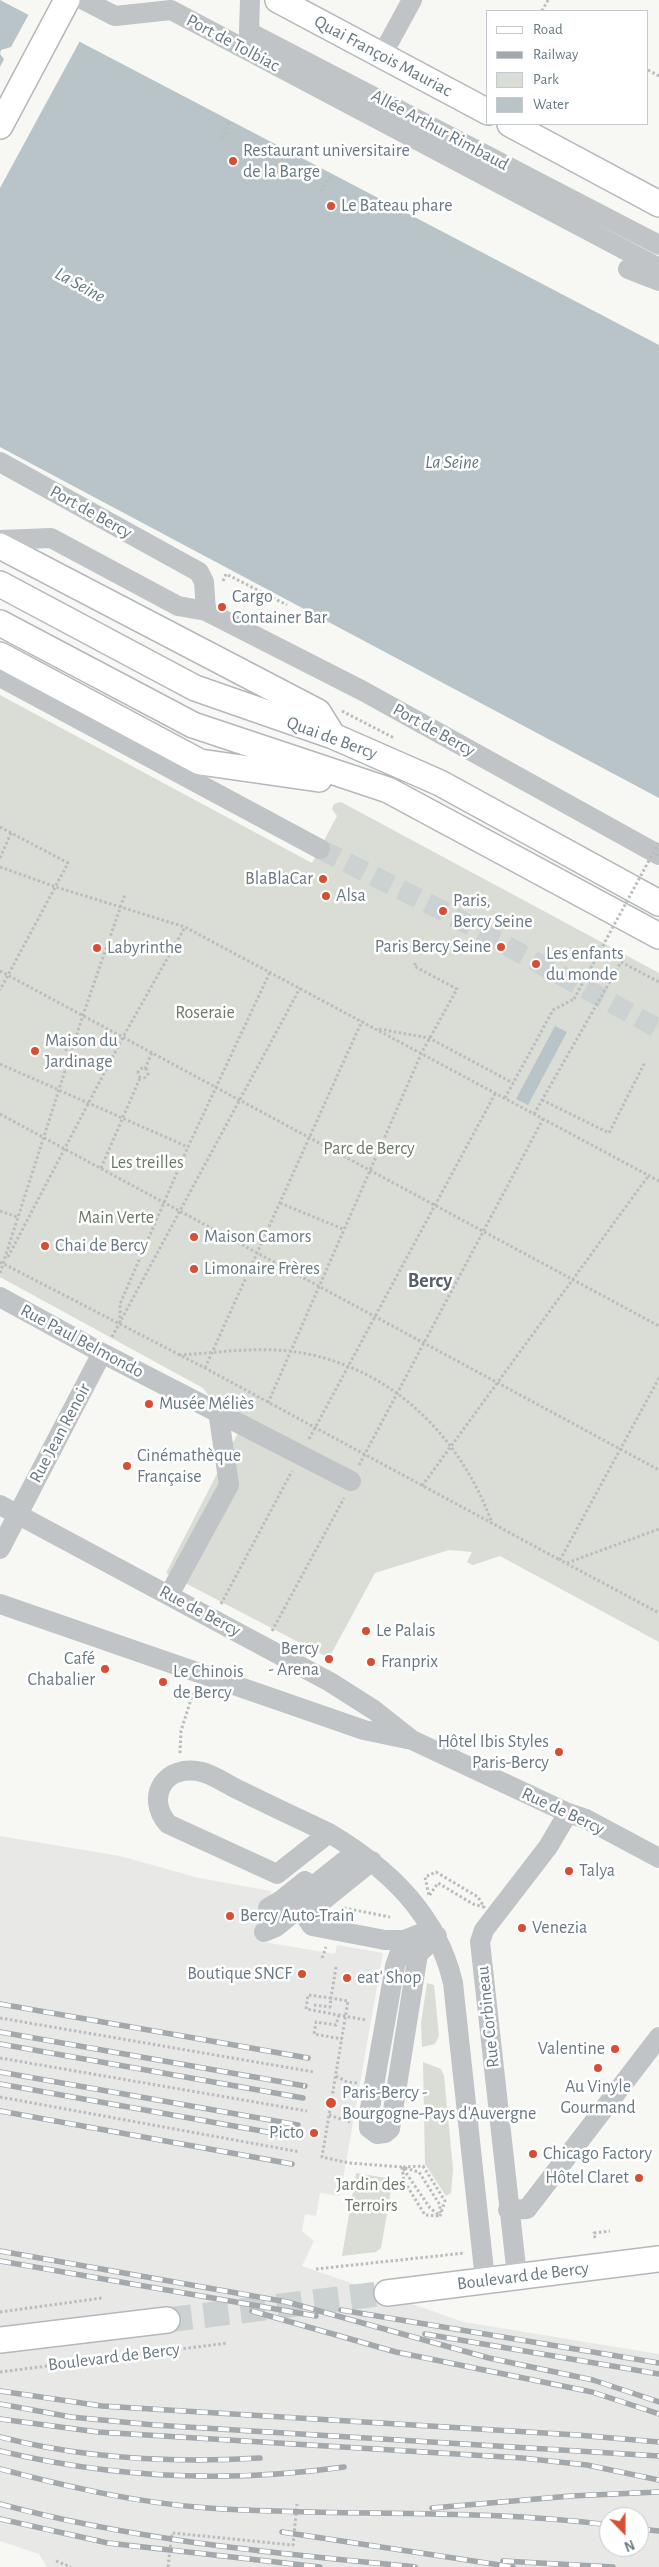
<!DOCTYPE html>
<meta charset="utf-8">
<style>
body{margin:0}
#map{position:relative;width:659px;height:2567px;overflow:hidden;background:#f7f7f4;font-family:"Alegreya Sans",sans-serif}
canvas{display:block}
.legend{position:absolute;left:486px;top:10px;width:162px;height:115px;box-sizing:border-box;background:#fff;border:1px solid #c3c9cd;margin:0;padding:6px 9px;list-style:none;font-size:15px;color:#687983}
.legend li{display:flex;align-items:center;gap:10px;height:25px}
.legend b{width:25px;border:1px solid #c3c9cd}
.north{position:absolute;left:599px;top:2507px;width:50px;height:50px;box-sizing:border-box;background:#fff;border:1px solid #c3c9cd;border-radius:50%;rotate:158deg;font-size:14px;font-weight:700;line-height:20px;text-align:center;color:#687983}
.north::after{content:'';display:block;margin:auto;width:18px;height:22px;background:#d74e34;clip-path:polygon(50% 0,100% 100%,50% 72%,0 100%)}
</style>
<div id="map">
<canvas width="659" height="2567"></canvas>
<ul class="legend">
<li><b style="height:6px;background:#fff"></b>Road</li>
<li><b style="height:6px;background:#a2a8ac"></b>Railway</li>
<li><b style="height:14px;background:#d9ddd5"></b>Park</li>
<li><b style="height:14px;background:#b8c4c7"></b>Water</li>
</ul>
<div class="north">N</div>
</div>
<script>
const ctx = document.querySelector('canvas').getContext('2d');
ctx.lineJoin = 'round';
function paint(path, color) { ctx.fillStyle = color; ctx.fill(path, 'evenodd'); }
function trace(path, color, width, dash) { ctx.strokeStyle = color; ctx.lineWidth = width; ctx.lineCap = dash ? 'butt' : 'round'; ctx.setLineDash(dash || []); ctx.stroke(path); }
function write(font, color, halo, rows, align = 'center') {
  ctx.font = font + ' "Alegreya Sans",sans-serif'; ctx.lineWidth = 5; ctx.setLineDash([]); ctx.textBaseline = 'middle'; ctx.strokeStyle = halo; ctx.fillStyle = color; for (const [text, x, y, turn = 0] of rows) {
    ctx.save(); ctx.translate(x, y); ctx.rotate((+turn || 0) * Math.PI / 180); ctx.textAlign = isNaN(turn) ? turn : align; if (halo) ctx.strokeText(text, 0, 0); ctx.fillText(text, 0, 0); ctx.restore();
  }
}
paint(new Path2D(`
 M0,1836L120,1856L199,1878L271,1891L263,1942L335,1954L337,1945L383,1953L340,2196L320,2193L316,2216L305,2214L302,2231L314,2241L302,2266L464,2322L659,2354V2567H47L39,2554L0,2541ZM609,2517H639V2547H609Z`), '#e8e8e7');
paint(new Path2D(`
 M0,695L312,863L337,816L332,809L334,804L341,802L659,973V1642L500,1556L473,1565L467,1562L472,1552L449,1550L375,1573L329,1658L166,1573L238,1433L203,1388L0,1277Z
 M427,1983L434,1985L439,2036L435,2044L422,2047L421,2023Z
 M423,2062L441,2069L444,2076L453,2169L451,2193L446,2196L425,2164Z
 M356,2173L393,2179L381,2248L376,2252L342,2256Z`), '#d9ddd5');
paint(new Path2D(`
 M0,0L659,345V798L0,447Z
 M555,1026L567,1032L528,1105L516,1099Z`), '#b8c4c7');
paint(new Path2D(`
 M30,12L81,39L0,188V67L4,59L0,54L1,50L11,47Z`), '#f7f7f4');
trace(new Path2D(`
 M320,849L443,911L659,1029`), '#ccd1d2', 20, [20, 10]);
trace(new Path2D(`
 M167,2320L387,2293`), '#ccd1d2', 25, [25, 12]);
const major = new Path2D(`
 M278,0L488,112
 M510,124L659,204
 M0,126L67,0
 M0,546L318,712L333,736
 M0,584L195,688L333,736L440,783L659,903
 M0,623L193,725L388,790L659,936
 M0,655L200,762L319,779
 M387,2293L659,2259
 M0,2340L167,2320`);
trace(major, '#b4b8bb', 28);
trace(new Path2D(`
 M542,11L548,0
 M487,66L488,65
 M648,70L659,76
 M221,138L230,121
 M321,191L331,174
 M368,214L377,199
 M223,581L226,574L287,605
 M342,711L394,738
 M0,827L68,863L0,990
 M0,858L11,833
 M0,867L56,887L185,927L659,1181
 M0,971L659,1326
 M379,1029L429,1038L513,1083
 M65,1049L71,1052
 M0,1064L188,1147
 M138 1073a5 5 0 1 1 10 0a5 5 0 1 1-10 0Z
 M145,1069L152,1052
 M505,1098L553,1010L574,999
 M542,1100L609,1133L645,1062
 M0,1114L659,1470
 M534,1114L621,962L659,982
 M101,1168L140,1078
 M280,1203L343,1229
 M0,1211L17,1217
 M8,1257L123,1037L185,927
 M0,1262L205,1368L560,1560
 M0,1273L83,1015L125,894
 M120,1323V1304L188,1147L270,972
 M112,1337L300,988
 M179,1355C216,1353 252,1347 289,1351C387,1363 459,1433 492,1523
 M205,1368L362,1021
 M659,1378L560,1560L659,1613
 M268,1403L422,1052L457,989L414,966L417,961
 M309,1439L496,1092
 M359,1465L543,1119
 M422,1486L649,1175
 M567,1563L659,1529
 M221,1604L292,1471
 M272,1631L344,1498
 M180,1753L181,1731L193,1693
 M436,1872L478,1897L484,1907L473,1904L438,1883L429,1896L425,1877Z
 M344,1908L390,1917
 M322,1958L326,1947
 M336,1967L331,1998L348,2001L322,2157L349,2163L402,2167L430,2208L440,2216
 M314,2005L330,2007L331,1998L308,1995L306,2009L366,2020
 M339,2015L336,2025L316,2022L314,2034L342,2039
 M0,2018L314,2072
 M0,2058L307,2111
 M336,2076L347,2082L357,2083
 M0,2097L300,2152
 M329,2115L350,2122
 M402,2167L404,2181L425,2215L439,2216
 M403,2167L423,2166L445,2201L440,2216
 M405,2168L419,2172L440,2205V2213
 M595,2238L594,2233L610,2231
 M316,2269L465,2253
 M0,2312L102,2298
 M0,2372L228,2343
 M56,2561L71,2567
 M168,2567L172,2533L293,2545L297,2504`), '#babdbf', 3, [2.5, 2.5]);
trace(new Path2D(`
 M84,0L115,16L171,10L659,268
 M250,0L249,32L659,245
 M382,55L412,0
 M628,269L659,281
 M0,462L199,572L204,582L206,611
 M0,540L51,538L178,606L206,611L363,691L659,855
 M0,677L320,849
 M0,1297L102,1353L351,1481
 M0,1505L330,1682L374,1710L412,1740L568,1813L586,1819L659,1858
 M0,1549L102,1353
 M169,1595L229,1485L218,1411
 M0,1604L364,1730L407,1739
 M329,1833L277,1874L168,1824C144,1796 166,1763 202,1772C214,1775 228,1785 239,1790C269,1805 299,1819 329,1833C388,1868 437,1914 453,1983L485,2280
 M372,1861L310,1911L307,1919L312,1926L385,1940H404
 M298,1898L357,1851
 M268,1908L280,1901L305,1881
 M432,1929L404,1940L395,1966L369,2114V2128L377,2134L385,2133L390,2129L418,1954L437,1936
 M264,1932L276,1927L316,1895
 M508,2210L527,2209L659,2037
 M517,2276L480,1942L484,1930L548,1847L568,1813`), '#c0c4c7', 20);
trace(major, '#fff', 25);
const rail = new Path2D(`
 M0,2004L308,2058
 M0,2032L305,2086
 M0,2044L303,2098
 M0,2072L298,2125
 M0,2084L295,2137
 M0,2111L292,2164
 M0,2251L287,2302L489,2358L593,2380L659,2402
 M0,2261L316,2316
 M341,2310L659,2363
 M252,2311L396,2352L592,2392L659,2414
 M425,2334L659,2374
 M0,2391L102,2406L577,2435L659,2442
 M0,2404L71,2417L154,2425L659,2456
 M0,2419L98,2432L522,2458L587,2465L659,2480
 M0,2437C84,2459 174,2463 260,2458
 M0,2451C112,2478 230,2483 344,2467
 M0,2469C68,2487 138,2503 208,2508C342,2517 476,2508 609,2525
 M0,2504C136,2541 276,2553 415,2567
 M432,2508L571,2496L659,2492
 M0,2519L108,2543L320,2567
 M639,2529L659,2531
 M282,2532L513,2567
 M503,2561L613,2567`);
trace(rail, '#a2a8ac', 5.5);
trace(rail, '#fff', 4, [11]);
trace(new Path2D(`
 M656,856L659,851
 M574,999L659,842`), '#babdbf', 3, [2.5, 2.5]);
for (const [x, y, r, color] of [
 [233,161,5,"#d74e34"],
 [331,206,5,"#d74e34"],
 [222,607,5,"#d74e34"],
 [323,879,5,"#d74e34"],
 [326,896,5,"#d74e34"],
 [443,911,5,"#d74e34"],
 [501,947,5,"#d74e34"],
 [97,948,5,"#d74e34"],
 [536,964,5,"#d74e34"],
 [35,1051,5,"#d74e34"],
 [194,1237,5,"#d74e34"],
 [45,1246,5,"#d74e34"],
 [194,1269,5,"#d74e34"],
 [149,1404,5,"#d74e34"],
 [127,1466,5,"#d74e34"],
 [366,1631,5,"#d74e34"],
 [329,1659,5,"#d74e34"],
 [371,1662,5,"#d74e34"],
 [105,1669,5,"#d74e34"],
 [163,1682,5,"#d74e34"],
 [559,1752,5,"#d74e34"],
 [569,1871,5,"#d74e34"],
 [230,1916,5,"#d74e34"],
 [522,1928,5,"#d74e34"],
 [302,1974,5,"#d74e34"],
 [347,1978,5,"#d74e34"],
 [615,2049,5,"#d74e34"],
 [598,2068,5,"#d74e34"],
 [331,2103,6,"#d74e34"],
 [314,2133,5,"#d74e34"],
 [533,2154,5,"#d74e34"],
 [639,2178,5,"#d74e34"]
]) { const dot = new Path2D(); dot.arc(x, y, r, 0, 2 * Math.PI); ctx.fillStyle = color; ctx.fill(dot); trace(dot, '#fff', 2); }
write('18px', '#687983', '#fff', [
 ["Port de Tolbiac",233,43,28],
 ["Quai François Mauriac",383,56,28],
 ["Allée Arthur Rimbaud",440,130,28],
 ["Port de Bercy",91,512,29],
 ["Port de Bercy",434,730,29],
 ["Quai de Bercy",332,738,20],
 ["Rue Paul Belmondo",82,1341,28],
 ["Rue Jean Renoir",60,1433,-62],
 ["Rue de Bercy",200,1611,28],
 ["Rue de Bercy",563,1811,25],
 ["Rue Corbineau",488,2017,-96],
 ["Boulevard de Bercy",523,2276,-7],
 ["Boulevard de Bercy",114,2357,-7]
]);
write('18px', '#687983', '#fff', [
 ["Restaurant universitaire",243,151],
 ["de la Barge",243,172],
 ["Le Bateau phare",341,206],
 ["Cargo",232,597],
 ["Container Bar",232,618],
 ["BlaBlaCar",313,879,"right"],
 ["Alsa",336,896],
 ["Paris,",453,901],
 ["Bercy Seine",453,922],
 ["Paris Bercy Seine",491,947,"right"],
 ["Labyrinthe",107,948],
 ["Les enfants",546,954],
 ["du monde",546,975],
 ["Maison du",45,1041],
 ["Jardinage",45,1062],
 ["Maison Camors",204,1237],
 ["Chai de Bercy",55,1246],
 ["Limonaire Frères",204,1269],
 ["Musée Méliès",159,1404],
 ["Cinémathèque",137,1456],
 ["Française",137,1477],
 ["Le Palais",376,1631],
 ["Bercy",319,1649,"right"],
 ["- Arena",319,1670,"right"],
 ["Café",95,1659,"right"],
 ["Chabalier",95,1680,"right"],
 ["Franprix",381,1662],
 ["Le Chinois",173,1672],
 ["de Bercy",173,1693],
 ["Hôtel Ibis Styles",549,1742,"right"],
 ["Paris-Bercy",549,1763,"right"],
 ["Talya",579,1871],
 ["Bercy Auto-Train",240,1916],
 ["Venezia",532,1928],
 ["Boutique SNCF",292,1974,"right"],
 ["eat' Shop",357,1978],
 ["Valentine",605,2049,"right"],
 ["Au Vinyle",598,2087,"center"],
 ["Gourmand",598,2108,"center"],
 ["Paris-Bercy -",342,2093],
 ["Bourgogne-Pays d'Auvergne",342,2114],
 ["Picto",304,2133,"right"],
 ["Chicago Factory",543,2154],
 ["Hôtel Claret",629,2178,"right"]
], 'left');
write('18px', '#6c7b66', '#fff', [
 ["Roseraie",205,1013],
 ["Parc de Bercy",369,1149],
 ["Les treilles",147,1163],
 ["Main Verte",116,1218],
 ["Jardin des",371,2185],
 ["Terroirs",371,2206]
]);
write('italic 19px', '#637a7f', '#fff', [
 ["La Seine",80,285,29],
 ["La Seine",452,462]
]);
write('bold 20px', '#556169', '#fff', [
 ["Bercy",430,1281]
]);
</script>
